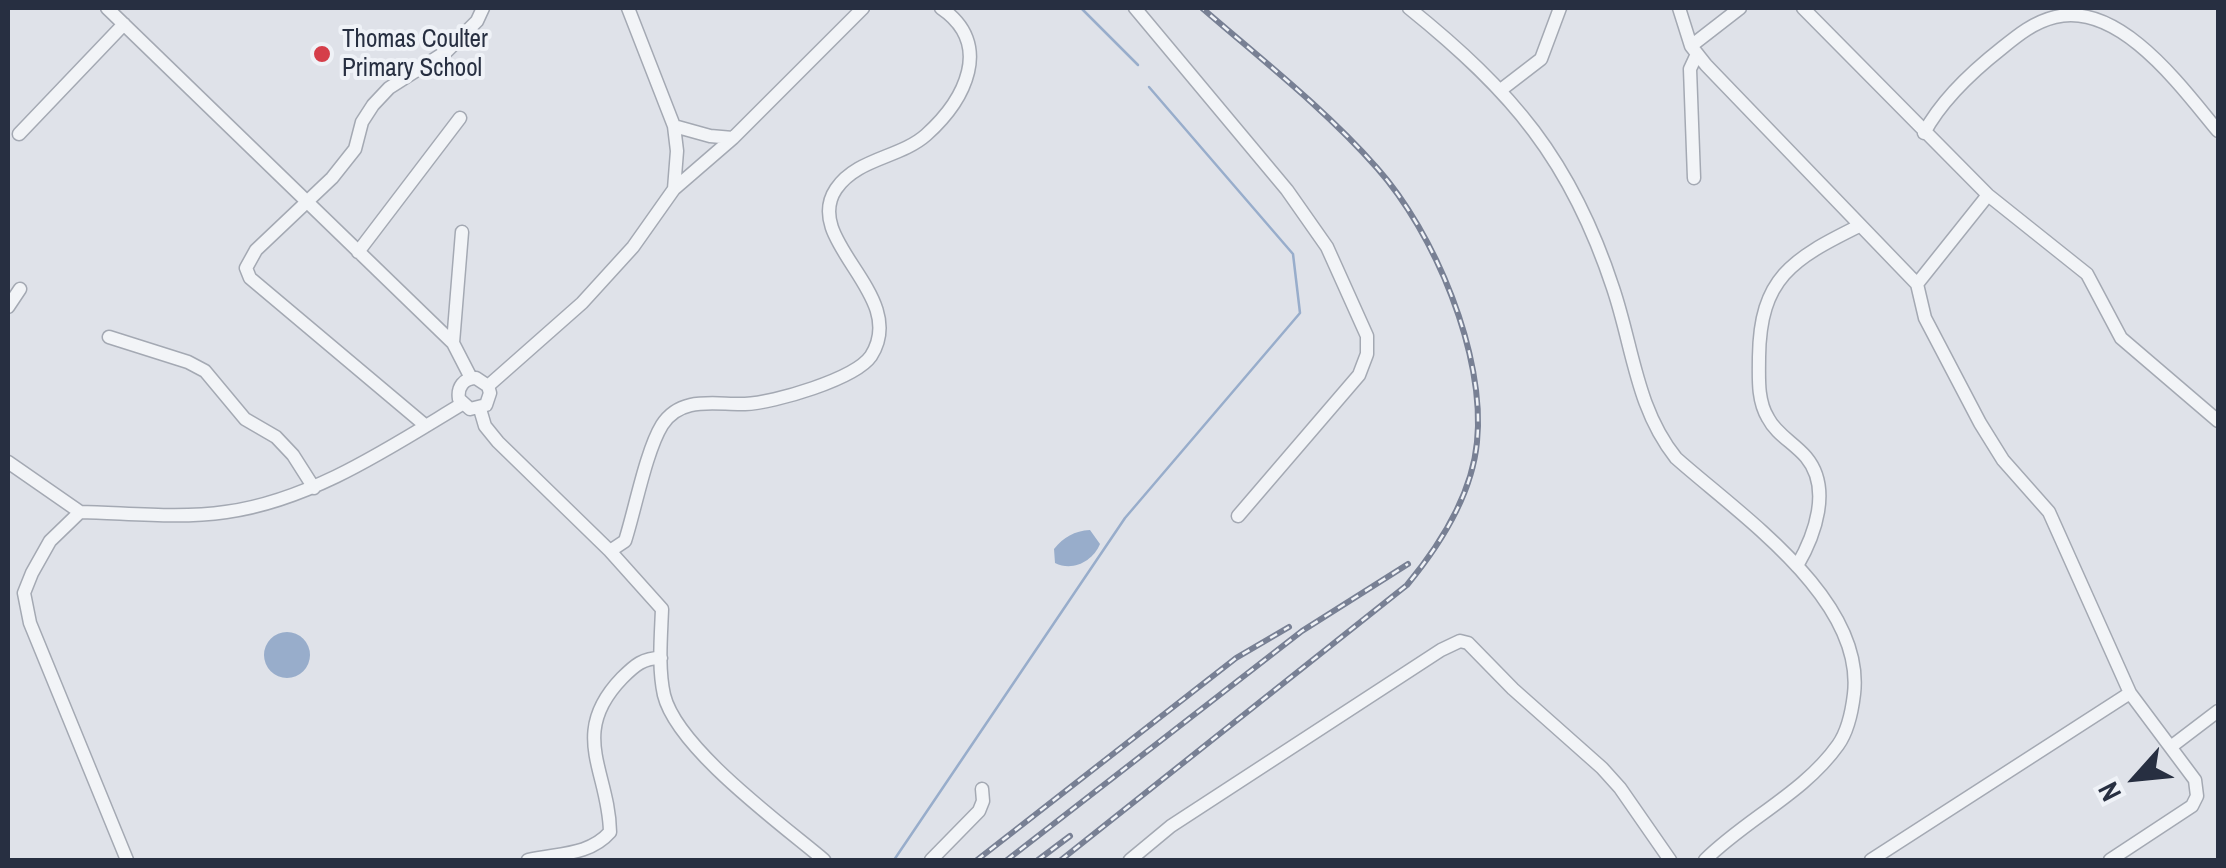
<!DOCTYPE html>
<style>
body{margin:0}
#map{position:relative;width:2226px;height:868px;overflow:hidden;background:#dfe2e9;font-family:"Archivo Narrow",sans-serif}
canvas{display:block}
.frame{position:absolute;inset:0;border:10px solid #272f41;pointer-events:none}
.north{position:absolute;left:2086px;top:728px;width:100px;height:100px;-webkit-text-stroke:8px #eff2f7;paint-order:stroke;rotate:243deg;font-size:28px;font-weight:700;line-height:40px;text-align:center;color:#272f41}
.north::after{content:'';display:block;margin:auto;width:35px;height:45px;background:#272f41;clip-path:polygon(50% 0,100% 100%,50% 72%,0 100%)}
</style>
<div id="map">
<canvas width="2226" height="868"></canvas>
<div class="frame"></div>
<div class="north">N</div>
</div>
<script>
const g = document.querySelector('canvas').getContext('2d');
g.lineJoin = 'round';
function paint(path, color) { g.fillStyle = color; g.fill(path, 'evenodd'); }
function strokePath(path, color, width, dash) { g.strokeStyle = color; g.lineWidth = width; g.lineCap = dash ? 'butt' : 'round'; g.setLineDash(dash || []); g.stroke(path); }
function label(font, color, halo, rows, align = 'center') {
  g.font = font + ' "Archivo Narrow",sans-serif'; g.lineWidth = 8; g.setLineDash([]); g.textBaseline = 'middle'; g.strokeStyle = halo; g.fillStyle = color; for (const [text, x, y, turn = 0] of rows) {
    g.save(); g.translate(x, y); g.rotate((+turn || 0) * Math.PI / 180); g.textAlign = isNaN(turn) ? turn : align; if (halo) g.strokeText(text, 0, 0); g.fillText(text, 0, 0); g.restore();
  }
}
paint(new Path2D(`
 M1090 530 1100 544C1093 561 1073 572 1055 563L1054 549C1064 537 1074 531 1090 530Z
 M264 655a23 23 0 1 1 46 0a23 23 0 1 1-46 0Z`), '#98adcb');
strokePath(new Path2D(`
 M1081 8 1138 65
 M894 860 1125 518 1300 313 1293 254 1149 87`), '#98adcb', 2.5);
const minor = new Path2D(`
 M107 8 453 343 471 378
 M628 8 674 126 677 151 674 189
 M1135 8 1287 190 1327 247 1367 336V354L1359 375 1238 516
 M1409 8C1512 91 1571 160 1613 288 1633 347 1636 408 1676 458 1740 515 1865 599 1854 694 1852 711 1848 731 1838 745 1804 793 1746 819 1705 860
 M1679 8 1691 46 1706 65 1917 284 1925 318 1980 423 2003 460 2049 512 2130 693
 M1803 8 1988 195 2087 274 2121 338 2218 421
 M1691 46 1740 8
 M1502 89 1541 59 1560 8
 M674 126 710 136 733 138
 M1924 133C1941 101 1974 70 2002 48 2018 35 2034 22 2055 17 2120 1 2182 88 2218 131
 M19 134 124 24
 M1694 178 1690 69 1697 54
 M358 252 460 118
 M1917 284 1988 195
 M8 307 20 289
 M109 337 188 362 205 371 245 419 276 437 293 455 314 488
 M453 343 462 232
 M488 386 476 378C464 378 457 387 459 399L470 409 486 405 490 393 488 386 582 303 633 247 674 189 733 138 863 8
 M480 409 485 426 498 442 610 551 662 609C661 637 658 668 664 695 677 748 780 823 824 860
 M426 426 250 278 246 268 256 250 332 178 355 149 362 122 373 105 389 88 447 51 477 21 483 8
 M8 462 80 512
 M610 551 625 541C635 510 646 451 662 425 681 395 716 405 745 404 774 403 855 379 871 356 910 295 801 241 836 189 857 158 900 158 926 135 965 100 994 44 941 8
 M1797 566C1815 535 1832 488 1806 457 1794 443 1776 434 1768 418 1757 400 1759 377 1759 357 1760 278 1792 259 1859 226
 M2172 746 2218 711
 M127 860 30 623 24 593 32 573 50 541 80 512C128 513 179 519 226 512 312 500 389 448 462 404
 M528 860C557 853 589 856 610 832 609 771 568 734 622 678 635 665 643 658 661 658
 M931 860 979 811 983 801 982 789
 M1130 860 1171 826 1441 650 1460 641 1468 643 1513 689 1602 768 1620 788 1670 860
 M1871 860 2130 693 2195 780 2197 796 2192 806 2110 860`);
strokePath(minor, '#a4a9b3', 15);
strokePath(minor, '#f2f4f7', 12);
const rail = new Path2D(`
 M977 860 1236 658 1289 627
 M1007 860 1302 631 1408 564
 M1038 860 1070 836
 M1061 860 1407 585C1440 545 1472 495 1477 442 1486 355 1434 232 1377 168 1325 109 1261 59 1202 8`);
strokePath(rail, '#788094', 6);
strokePath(rail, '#eff2f7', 2.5, [8]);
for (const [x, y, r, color] of [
 [322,54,10,"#d53e4a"]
]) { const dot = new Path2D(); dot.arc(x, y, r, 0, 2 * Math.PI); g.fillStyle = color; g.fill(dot); strokePath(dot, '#eff2f7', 4); }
label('25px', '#272f41', '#eff2f7', [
 ["Thomas Coulter",342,40],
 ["Primary School",342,69]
], 'left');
</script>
